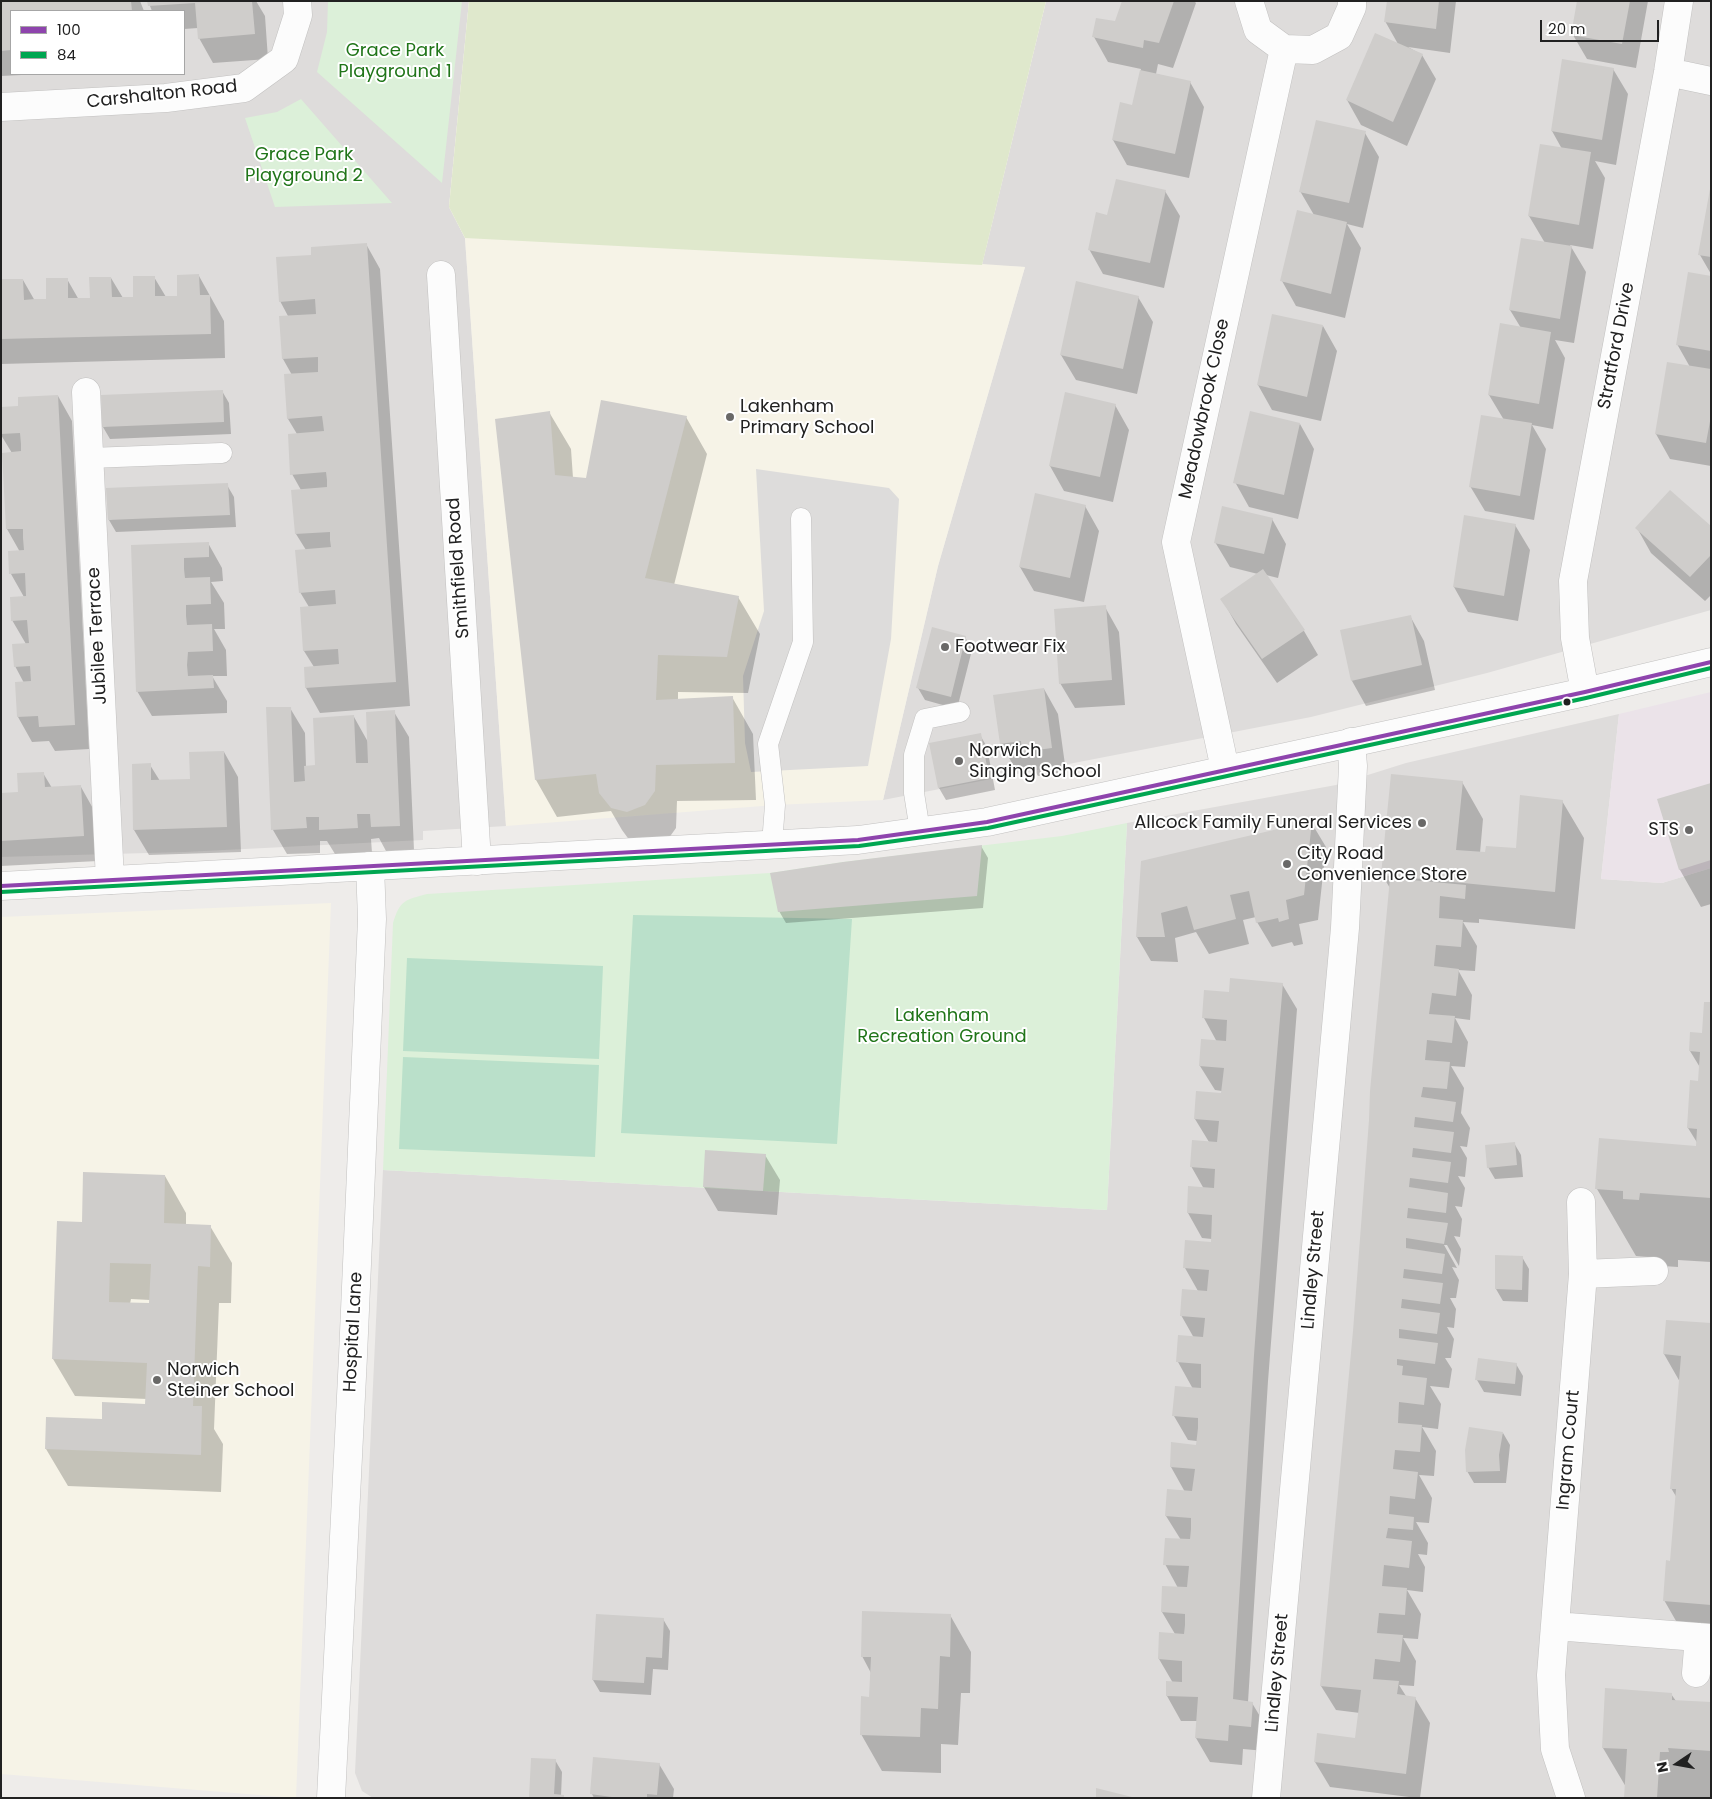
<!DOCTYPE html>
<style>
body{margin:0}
#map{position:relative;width:1712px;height:1799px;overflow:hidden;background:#eeecea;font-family:Poppins,sans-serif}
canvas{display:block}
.frame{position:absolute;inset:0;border:2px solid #212121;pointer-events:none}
.legend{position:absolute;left:10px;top:10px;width:175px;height:65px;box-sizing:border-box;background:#fff;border:1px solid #a6a6a6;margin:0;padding:6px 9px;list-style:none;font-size:15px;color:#212121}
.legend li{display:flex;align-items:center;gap:10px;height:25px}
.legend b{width:25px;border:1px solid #a6a6a6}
.north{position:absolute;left:1652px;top:1739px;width:50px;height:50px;-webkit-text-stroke:4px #fff;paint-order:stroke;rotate:258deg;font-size:14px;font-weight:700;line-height:20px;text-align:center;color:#212121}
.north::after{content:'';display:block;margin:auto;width:18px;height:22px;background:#212121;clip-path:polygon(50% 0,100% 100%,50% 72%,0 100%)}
.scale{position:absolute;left:1540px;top:20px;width:119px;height:22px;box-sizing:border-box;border:2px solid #212121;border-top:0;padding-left:6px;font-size:15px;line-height:18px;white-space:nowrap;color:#212121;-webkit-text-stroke:4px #fff;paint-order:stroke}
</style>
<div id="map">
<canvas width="1712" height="1799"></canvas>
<div class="frame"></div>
<ul class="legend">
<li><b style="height:6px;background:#8e44ad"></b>100</li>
<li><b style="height:6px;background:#00a651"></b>84</li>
</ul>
<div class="north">N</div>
<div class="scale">20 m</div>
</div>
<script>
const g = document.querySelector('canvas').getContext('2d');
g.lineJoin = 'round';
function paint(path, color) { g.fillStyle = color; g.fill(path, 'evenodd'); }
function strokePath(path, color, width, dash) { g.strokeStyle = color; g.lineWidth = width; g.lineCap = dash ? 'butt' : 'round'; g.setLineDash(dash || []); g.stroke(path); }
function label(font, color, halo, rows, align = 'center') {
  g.font = font + ' Poppins,sans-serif'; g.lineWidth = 4; g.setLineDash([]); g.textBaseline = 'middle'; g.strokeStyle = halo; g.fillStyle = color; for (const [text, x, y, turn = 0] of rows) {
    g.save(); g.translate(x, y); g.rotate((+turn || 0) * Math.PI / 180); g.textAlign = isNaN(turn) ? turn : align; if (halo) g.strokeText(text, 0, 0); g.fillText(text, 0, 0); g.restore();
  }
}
paint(new Path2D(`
 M1 1H469L449 207 465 238 506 826 423 831V840L185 852 1 857ZM11 11H184V74H11Z
 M1046 1H1711V610L1487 673 1311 717 883 800 938 566 1025 267 982 265Z
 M1619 714 1601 879 1662 883 1711 868V1798H373L362 1791 355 1773 383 1170 1107 1210 1127 823 1336 785 1406 763Z`), '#dedcdb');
paint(new Path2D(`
 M1711 692V868L1662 883 1601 879 1619 714Z`), '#ebe3e9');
paint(new Path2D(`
 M469 1H1046L982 264 1025 267 938 566 883 800 775 805 506 826 465 238 449 207Z
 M331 903 296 1798 1 1774V917Z`), '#f6f3e7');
paint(new Path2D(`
 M756 469 889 488 899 499 891 639 868 766 751 772 745 743 743 676 764 611Z`), '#dddcdb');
paint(new Path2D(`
 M469 1H1046L982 265 465 238 449 207Z`), '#dfe8cc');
paint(new Path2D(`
 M328 1H462L442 183 317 72 327 32Z
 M301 99 392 203 275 207 245 118 277 112Z
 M1127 823 1107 1210 383 1170 393 923C400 900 405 900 427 894L770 873 843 862 1062 836Z`), '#dcf0d9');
paint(new Path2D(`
 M633 915 852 919 837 1144 621 1133Z
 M407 958 603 966 599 1059 403 1051Z
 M403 1057 599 1065 595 1157 399 1149Z`), '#bae0ca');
paint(new Path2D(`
 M1 1H140L144 11H11V74H42L1 76Z
 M148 1H256L265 16 268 59 213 63 199 38 198 28 184 29V11H152Z
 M1123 1H1194L1196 3 1173 68 1158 64 1156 74 1190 82 1204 107 1189 178 1127 165 1113 140 1133 107 1141 69 1108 62 1094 37 1116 23Z
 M1388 1H1456L1450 53 1408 47 1422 55 1436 79 1407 146 1361 125 1347 100 1398 44 1385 21Z
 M1578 1H1648L1636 68 1587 59 1573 35Z
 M1613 69 1628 94 1616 165 1595 161 1605 178 1593 249 1570 245 1586 272 1574 343 1555 340 1565 358 1553 429 1532 425 1546 449 1534 520 1485 511 1470 486 1504 420 1489 395 1521 328 1510 310 1545 243 1529 216 1562 149 1552 131Z
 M1365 133 1379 157 1363 228 1347 224 1361 248 1345 318 1296 306 1282 281 1314 215 1300 191Z
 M1711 190V274L1700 255Z
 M1165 191 1180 216 1164 288 1103 274 1089 249Z
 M366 244 380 269 410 706 320 713 306 688 314 667 304 651 309 607 300 592 306 550 296 534 301 490 292 474 297 434 288 419 292 375 283 359 281 317 288 316 280 301 312 256Z
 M199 276 224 321 225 358 1 364V302L23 280 35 301 47 300 67 279 79 300 91 299 111 278 123 298H135L154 277 166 297H179Z
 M1711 278V466L1670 459 1656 434 1690 367 1677 344Z
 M1138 297 1153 322 1137 394 1076 380 1061 355Z
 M1323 326 1337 351 1321 421 1272 410 1258 385Z
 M222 391 229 403 231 434 110 439 103 427Z
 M58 396 72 421 89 749 55 751 49 741 32 742 18 717 17 683H24L15 666 26 644 12 620 24 597 11 574 20 552 7 529 12 453 1 435V409L19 408Z
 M1115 405 1129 430 1113 502 1064 491 1050 466Z
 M549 412 571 449 573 478 588 479 686 417 707 454 674 585 738 597 760 634 748 693 678 692V700L732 697 753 734 756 800 677 801 676 828 666 842 633 845 622 830 611 811 557 817 536 780Z
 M1300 424 1314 449 1298 519 1249 507 1235 482Z
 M227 485 234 497 236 527 116 532 109 520Z
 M1085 506 1099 531 1084 602 1034 591 1020 567Z
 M1272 519 1286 544 1278 578 1266 575 1304 631 1318 655 1277 683 1236 624 1222 599 1258 574 1230 567 1215 542Z
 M1515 525 1530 550 1518 621 1468 612 1454 587Z
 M1637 528H1711V595L1705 601 1651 553Z
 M208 543 222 568 223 581 211 582 224 603 225 629H214L226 650 227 676H212L227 701V713L152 716 137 691 132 547Z
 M1105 607 1119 632 1125 705 1075 708 1060 683Z
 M1410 616 1424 641 1435 690 1366 706 1352 681 1341 631Z
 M965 637 972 650 957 709 925 700 918 688Z
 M1044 689 1058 714 1066 772 1038 776 1032 766 1015 768 1001 744Z
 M290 708 305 733 306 767 316 766 354 717 368 742 394 712 409 737 414 850 386 851 379 838 371 839 372 853 335 854 327 841H320V853L287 854 273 830Z
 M980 735 987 747 995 790 946 800 939 788Z
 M224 752 238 777 241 852 149 855 134 830 150 765 160 781 191 780Z
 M43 773 52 788 81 787 95 812 98 861 1 866V794L19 793Z
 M1462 782 1483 819 1480 853 1517 850 1562 801 1584 838 1575 929 1479 919V923L1463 922 1477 946 1475 971 1458 970 1472 995 1470 1020 1455 1018 1468 1042 1465 1067 1451 1066 1464 1088 1461 1113 1470 1128 1467 1147 1460 1146 1467 1158 1465 1177 1458 1176 1465 1188 1462 1207 1455 1206 1462 1219 1460 1237 1454 1236 1461 1249 1459 1266 1447 1245H1444L1457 1268 1452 1267 1459 1280 1456 1298H1450L1456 1309 1454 1328 1447 1327 1454 1339 1451 1358H1445L1452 1369 1449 1388 1430 1386 1441 1404 1438 1429 1422 1427 1436 1451 1434 1476 1419 1475 1432 1498 1429 1523 1416 1522 1428 1543 1427 1555 1418 1554 1425 1567 1423 1592 1407 1590 1421 1614 1418 1639 1403 1638 1416 1661 1414 1686 1399 1685 1406 1696 1415 1698 1430 1723 1420 1798H1417L1330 1787 1315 1762 1356 1739 1360 1713 1336 1710 1321 1686 1355 1331 1390 888 1382 875Z
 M1711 784V904L1701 907 1680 870 1658 800Z
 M1311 822 1326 847 1318 920 1299 924 1303 944 1294 946 1292 942 1272 947 1257 922 1256 917 1243 920 1249 944 1209 954 1196 932 1175 938 1178 962 1151 961 1137 937 1142 862Z
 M981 846 988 858 983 908 786 923 779 911Z
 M1282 984 1297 1009 1268 1381 1248 1702 1252 1703 1267 1728 1265 1751 1243 1749 1242 1765 1210 1762 1196 1738 1198 1721H1181L1167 1696 1173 1683 1159 1659 1175 1634 1162 1612 1163 1587 1178 1588 1165 1564 1181 1540 1166 1516 1185 1492 1171 1467 1197 1446V1441L1188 1440 1174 1416 1193 1389 1178 1362 1194 1338 1181 1315 1198 1291 1185 1268 1212 1243V1239L1202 1238 1188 1213 1189 1188 1204 1189 1191 1166 1209 1142 1195 1119 1222 1094V1091L1215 1090 1200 1066 1217 1042 1204 1018 1230 993Z
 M1711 1004V1262L1678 1260V1267L1663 1266 1659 1258 1636 1256 1597 1189 1697 1147 1698 1144 1688 1128 1700 1082 1701 1069 1690 1051 1703 1034Z
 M1514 1143 1521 1155 1523 1177 1495 1179 1488 1167Z
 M765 1155 780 1180 777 1215 718 1211 704 1187Z
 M165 1176 186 1213V1225L210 1226 232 1263 231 1303H219L214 1429 223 1444 221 1492 68 1486 46 1449 103 1421 147 1406V1399L75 1396 53 1359 83 1223ZM131 1299 150 1300V1305L130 1304Z
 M1497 1256 1522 1257 1529 1269 1528 1302 1503 1301 1496 1289Z
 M1711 1325V1669L1703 1668 1664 1600 1672 1562 1677 1498 1671 1488 1680 1382 1664 1354Z
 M1516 1364 1523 1376 1521 1396 1484 1392 1477 1380Z
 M1503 1433 1510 1445 1506 1483H1474L1467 1471Z
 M950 1615 971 1652 970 1693H961L958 1745 941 1744V1773L882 1771 861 1734 870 1698 871 1673 862 1656Z
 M663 1619 670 1631 668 1670 653 1669 651 1695 600 1692 593 1680Z
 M1671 1694 1676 1701 1711 1704V1798H1625L1626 1787 1603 1748Z
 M555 1760 562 1772 561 1796 564 1798H530Z
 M659 1764 674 1789 673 1798H594L592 1794Z`), '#0003');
paint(new Path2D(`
 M1 1H131L132 11H11V50L1 51Z
 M147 1H252L255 34 198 39 195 3 148 6Z
 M1122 1H1174L1159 43 1144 40 1143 48 1092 37 1096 18 1115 21Z
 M1387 1H1439L1436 29 1384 22Z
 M1577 1H1630L1622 44 1571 35Z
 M1375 33 1423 54 1393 122 1346 100Z
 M1562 59 1614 68 1602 140 1551 131Z
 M1140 70 1191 81 1175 154 1112 140 1120 102 1132 105Z
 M1316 120 1366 131 1349 203 1299 192Z
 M1540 144 1591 152 1579 225 1528 216Z
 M1116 179 1166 190 1150 263 1088 250 1096 212 1107 215Z
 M1710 189H1711V257L1698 255Z
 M1297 210 1347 222 1331 294 1280 281Z
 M1521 238 1572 246 1560 319 1509 310Z
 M367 243 396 682 305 688 304 667 339 664 338 649 303 651 300 607 336 604 335 590 299 593 295 550 331 547 330 540V532L295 534 291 490 327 487V480L326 472 290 475 288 434 324 431 323 423 322 416 287 419 284 374 318 372V357L282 359 279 316 316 314 315 299 279 302 276 257 311 255V247Z
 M1688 272 1711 276V351L1676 345Z
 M199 274 200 295H210L211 334 1 339V279H23L24 300 35 299H46V278H68V298H90L89 277H111L112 297H133V276H155V296H177V275Z
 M1076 281 1139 296 1123 369 1060 355Z
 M1272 314 1323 325 1307 397 1257 385Z
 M1500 323 1551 332 1539 404 1488 395Z
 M1667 362 1711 369V416L1706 443 1655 434Z
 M223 390 224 422 102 427 101 395Z
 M1065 392 1116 404 1100 477 1049 466Z
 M58 395 75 725 39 727 38 716 17 717 15 682 31 681 30 666 14 667 12 644 29 643 27 620 11 621 10 597 26 596 25 573 9 574 8 551 24 550 23 538V529H6L2 453 21 451V444L20 433 1 434V407L18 406V397Z
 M601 400 687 416 645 578 739 596 727 657 658 655 656 700 733 696 735 763 656 765 655 791 645 805 627 812 611 808 599 793 596 774 535 780 495 419 550 411 555 475 586 478Z
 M1250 411 1300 423 1284 495 1233 483Z
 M1481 415 1532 423 1520 496 1469 487Z
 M228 483 230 515 108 520 106 488Z
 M1670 490 1711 526V555L1690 577 1635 528Z
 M1035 493 1086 505 1070 578 1019 567Z
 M1222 506 1273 518 1264 554 1214 543Z
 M1464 515 1516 524 1504 596 1453 587Z
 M209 542V557L184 558V569L185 578 210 577 211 604 186 605V616L187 625 212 624 213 651 188 652 187 665 188 676 213 675 214 688 136 692 131 545Z
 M1263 569 1305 630 1262 659 1220 599Z
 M1106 605 1112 680 1059 684 1054 609Z
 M1411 615 1422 665 1351 681 1340 630Z
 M932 627 966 636 951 697 916 688Z
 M1044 688 1052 748 1022 752 1021 741 1000 744 993 695Z
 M266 707H291L294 782 305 781 304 766 315 765 313 718 354 715 356 763H368L366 712 395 710 400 826 371 827 370 814H357L358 828 319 830V817H306L307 828 271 830Z
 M981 733 989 778 938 788 929 743Z
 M224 751 227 827 133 830 132 764 151 763V780L190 779 189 752Z
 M44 772 45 787 81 785 84 836 1 841V793L18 792 17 773Z
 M1391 774 1463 781 1456 850 1485 852 1486 846 1516 848 1520 795 1563 800 1555 892 1381 875Z
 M1711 783V860L1679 870 1657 799Z
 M1312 821 1304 895 1286 900 1289 919 1279 922 1278 918 1256 923 1249 891 1230 895 1236 919 1194 930 1187 906 1161 913 1165 937H1136L1141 861Z
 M982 845 977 896 778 912 770 873 843 862Z
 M1390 878 1466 885 1465 899 1440 896 1439 918 1463 920 1461 947 1436 945 1434 966 1459 969 1456 996 1432 993 1429 1014 1455 1016 1452 1043 1427 1040 1426 1051 1425 1060 1450 1062 1447 1089 1423 1087 1421 1097 1456 1102 1453 1122 1415 1117 1414 1127 1454 1132 1451 1153 1413 1148 1412 1157 1451 1162 1448 1183 1410 1178 1409 1187 1448 1193 1446 1213 1408 1208 1407 1218 1448 1223 1444 1244 1406 1238V1248L1445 1254 1442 1274 1404 1269 1403 1278 1443 1283 1440 1304 1402 1299 1401 1308 1440 1313 1437 1334 1399 1329V1338L1438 1343 1435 1364 1397 1359V1365L1403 1366 1402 1375 1427 1378 1424 1405 1399 1402 1398 1423 1422 1425 1420 1452 1395 1450 1393 1469 1418 1472 1415 1499 1390 1496 1389 1514 1414 1517 1413 1530 1388 1528 1386 1538 1412 1541 1409 1568 1384 1565 1382 1586 1407 1588 1405 1615 1379 1613 1377 1633 1403 1635 1400 1662 1375 1659 1373 1679 1399 1681 1397 1694 1416 1697 1406 1774 1314 1762 1317 1733 1355 1738 1361 1690 1320 1686 1353 1331 1369 1120 1370 1091Z
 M1230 978 1283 983 1270 1137 1254 1355 1233 1699 1253 1702 1251 1727 1229 1725 1228 1741 1195 1738 1198 1697 1166 1696V1681L1182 1682V1661L1158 1659 1159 1632 1184 1634 1185 1625V1614L1161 1612 1162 1586 1187 1587 1189 1566 1163 1565 1165 1538 1190 1539 1191 1529V1518L1165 1516 1167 1489 1192 1491 1195 1469 1170 1467 1171 1442 1196 1445 1198 1428V1418L1172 1416 1175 1386 1201 1388V1364L1176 1362 1178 1335 1203 1337 1204 1328 1205 1318 1180 1316 1182 1289 1207 1291 1209 1270 1183 1268 1185 1240 1211 1242 1212 1215 1187 1213 1188 1186 1214 1188 1215 1169 1190 1167 1192 1140 1217 1142 1219 1121 1194 1119 1196 1091 1221 1093 1224 1068 1199 1066 1201 1039 1226 1041 1227 1020 1202 1018 1204 990 1229 992Z
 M1704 1002H1711V1198L1640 1193 1639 1200 1623 1199V1191L1595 1189 1599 1138 1696 1146 1697 1129 1687 1128 1690 1080 1698 1081 1700 1052 1689 1051 1690 1032 1702 1033Z
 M1515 1142 1517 1165 1487 1168 1485 1145Z
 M705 1150 766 1154 763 1191 703 1187Z
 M83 1172 165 1175 164 1223 211 1225 210 1267 198 1266 193 1406H202L201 1455 45 1449 46 1417 102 1419V1402L145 1404 147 1363 52 1359 57 1221 82 1222ZM110 1263 151 1264 149 1303 109 1302Z
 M1495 1255 1523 1256 1522 1290 1495 1289Z
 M1666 1320 1711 1323V1605L1663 1601 1666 1560 1670 1561 1676 1489H1670L1681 1356 1663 1354Z
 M1478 1358 1517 1363 1515 1384 1475 1380Z
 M1469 1427 1503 1432 1499 1455 1500 1471 1466 1472 1465 1450Z
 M862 1611 951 1614 950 1657 940 1656 938 1709 921 1708 920 1737 860 1735 861 1696 869 1697 871 1657H861Z
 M596 1614 664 1618 662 1658 646 1657 644 1683 592 1680Z
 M1605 1688 1672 1693V1700L1711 1702V1751L1668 1748 1669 1752H1660L1657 1798H1624L1627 1749 1602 1748Z
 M593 1757 660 1763 657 1795 647 1794V1798H619L590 1794Z
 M531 1758 556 1759 554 1794 564 1795V1798H529Z
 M1096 1788 1132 1797V1798H1096Z`), '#cfcdcb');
const service = new Path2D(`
 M90 458 222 453
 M920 831 914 793V755L925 719 960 712
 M772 844 775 805 768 744 803 642 801 518`);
const minor = new Path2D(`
 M1249 1 1258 30 1284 49 1313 50 1339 36 1352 7V1
 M1668 72 1711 81
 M1 107 166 98 244 88 284 59 298 15 297 1
 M441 275 477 861
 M86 392 110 880
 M1585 692 1575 638 1573 581 1668 72 1679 1
 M1225 769 1176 542 1284 49
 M1583 1274 1654 1271
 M1555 1626 1711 1638
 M1696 1673 1699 1637
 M331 1798 353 1356 372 919 370 866
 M1266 1798 1345 928 1353 766 1351 742
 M1571 1798 1555 1749 1551 1675 1583 1274 1581 1202`);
const tertiary = new Path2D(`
 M1 886 858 840 987 822 1585 692 1711 662`);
strokePath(service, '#c2c1c0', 21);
strokePath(minor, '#c2c1c0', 29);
strokePath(tertiary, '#c2c1c0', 29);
strokePath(service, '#fcfcfc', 20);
strokePath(minor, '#fcfcfc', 28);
strokePath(tertiary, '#fcfcfc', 28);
strokePath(new Path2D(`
 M1 886 858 840 987 822 1585 692 1711 662`), '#8e44ad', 4);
strokePath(new Path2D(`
 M1 892 859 846 988 828 1586 698 1711 668`), '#00a651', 4);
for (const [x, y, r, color] of [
 [730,417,5,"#696867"],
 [945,647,5,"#696867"],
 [1567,702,4.5,"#212121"],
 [959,761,5,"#696867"],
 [1422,823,5,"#696867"],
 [1689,830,5,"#696867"],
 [1287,864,5,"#696867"],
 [157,1380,5,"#696867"]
]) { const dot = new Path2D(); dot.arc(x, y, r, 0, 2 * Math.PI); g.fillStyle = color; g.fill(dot); strokePath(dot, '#fff', 2); }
label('18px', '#207519', '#fff', [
 ["Grace Park",395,51],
 ["Playground 1",395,72],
 ["Grace Park",304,155],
 ["Playground 2",304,176],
 ["Lakenham",942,1016],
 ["Recreation Ground",942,1037]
]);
label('18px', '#212121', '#fff', [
 ["Carshalton Road",162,95,-6],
 ["Stratford Drive",1617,346,-79],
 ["Meadowbrook Close",1205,409,-78],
 ["Smithfield Road",459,568,-94],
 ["Jubilee Terrace",98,636,-93],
 ["Lindley Street",1314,1270,-85],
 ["Hospital Lane",354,1332,-87],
 ["Ingram Court",1569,1450,-85],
 ["Lindley Street",1278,1673,-85]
]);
label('18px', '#212121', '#fff', [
 ["Lakenham",740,407],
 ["Primary School",740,428],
 ["Footwear Fix",955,647],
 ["Norwich",969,751],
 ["Singing School",969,772],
 ["Allcock Family Funeral Services",1412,823,"right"],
 ["STS",1679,830,"right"],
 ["City Road",1297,854],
 ["Convenience Store",1297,875],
 ["Norwich",167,1370],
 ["Steiner School",167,1391]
], 'left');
</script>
